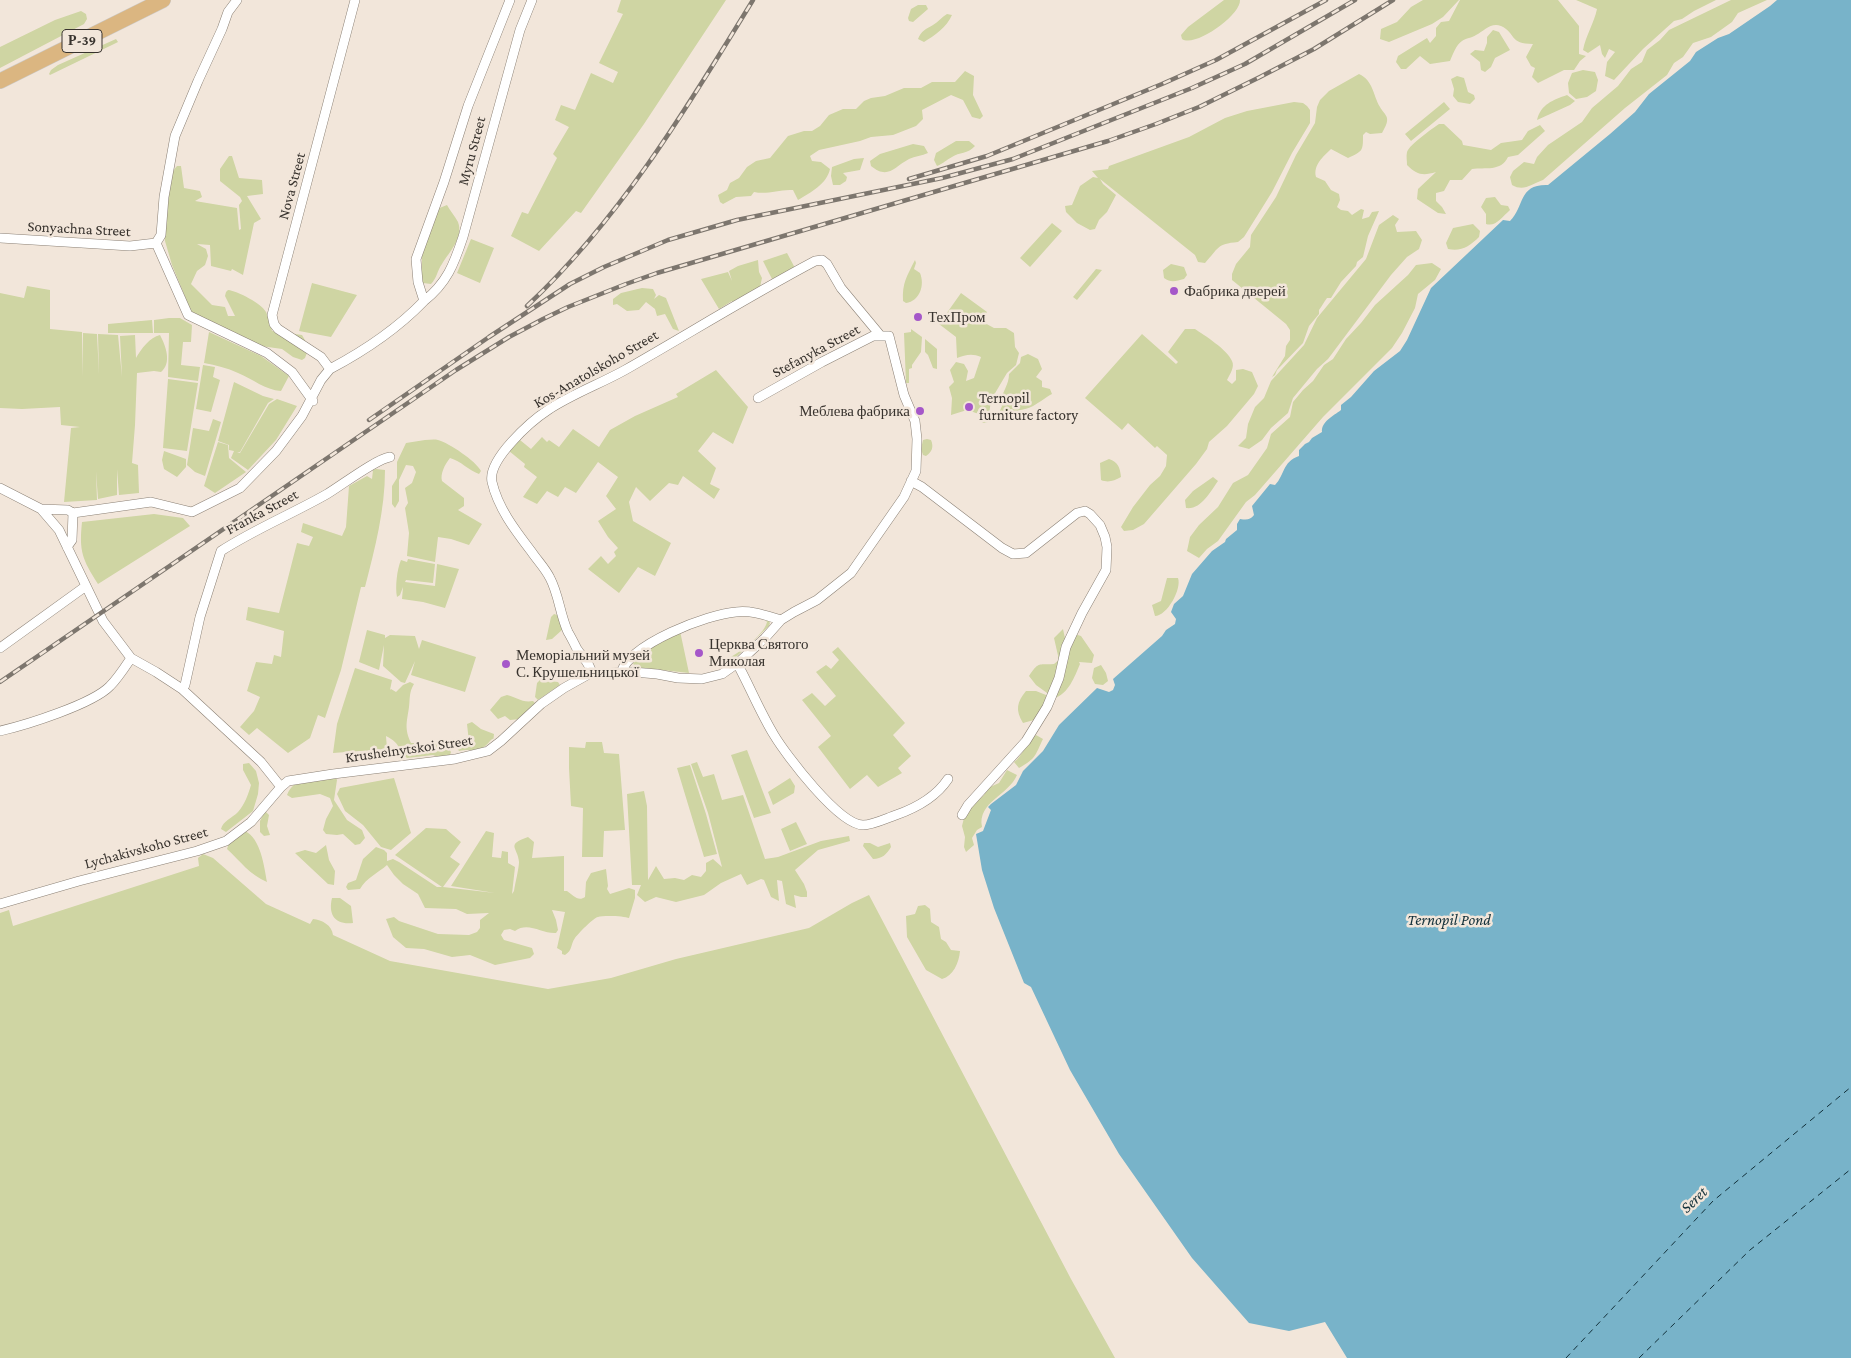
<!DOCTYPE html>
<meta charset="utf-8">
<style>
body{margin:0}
canvas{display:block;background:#f2e6da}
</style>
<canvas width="1851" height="1358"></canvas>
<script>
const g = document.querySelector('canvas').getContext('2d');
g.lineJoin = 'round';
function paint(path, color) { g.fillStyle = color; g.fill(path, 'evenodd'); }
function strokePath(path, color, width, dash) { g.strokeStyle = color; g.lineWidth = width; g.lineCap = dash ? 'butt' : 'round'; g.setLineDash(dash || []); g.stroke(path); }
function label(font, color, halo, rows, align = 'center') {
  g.font = font + ' "Crimson Pro",serif'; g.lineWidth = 5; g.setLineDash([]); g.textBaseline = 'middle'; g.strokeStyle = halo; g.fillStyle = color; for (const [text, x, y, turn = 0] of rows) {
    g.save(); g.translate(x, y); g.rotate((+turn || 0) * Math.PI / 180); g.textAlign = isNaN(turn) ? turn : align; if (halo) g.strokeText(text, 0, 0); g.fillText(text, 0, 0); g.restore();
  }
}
paint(new Path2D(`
 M621 0H726L644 124 581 213 576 211 539 251 511 236 522 212 528 214 557 158 553 154 569 127 555 120 561 105 575 110 591 73 613 83 618 72 599 63 623 14 617 12Z
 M1224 0H1240C1241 15 1195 48 1182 39L1181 35 1188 27Z
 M1423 0H1459L1443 17 1432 24 1389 42 1380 39 1381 29 1397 22 1411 7Z
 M1460 0H1558L1579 26V54L1586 56 1580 61 1574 70H1564L1538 83 1532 77 1535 68 1531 66 1526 57 1533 44C1509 44 1516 33 1501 26 1491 22 1484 31 1476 35 1472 38 1466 38 1462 41 1456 45 1453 54 1450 61L1430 64 1420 56 1406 69H1401L1396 62 1398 56 1427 38 1430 43 1436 36V28L1441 22 1449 21Z
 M1576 0H1716L1694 11 1682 19 1674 21 1643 49 1614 80 1605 76 1607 62 1615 52 1609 49 1605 58 1602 54 1600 45 1588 53 1583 50C1586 35 1594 23 1597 9Z
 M1731 0H1767L1738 13 1732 22 1711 37 1693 43 1683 57 1674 63 1667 75 1625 108 1543 180C1531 184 1524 192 1512 185L1510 177 1513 171 1524 162 1534 164 1537 157 1548 145 1582 122 1592 108 1618 86 1631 69 1642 62 1647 50 1660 40 1669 30Z
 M918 5H926L928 9 913 22 909 21 908 18 911 9Z
 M81 11 86 14 87 19 84 24 0 68V47L55 20Z
 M947 14 952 15C947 27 934 36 924 42L918 39C921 31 926 29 933 25 938 22 942 17 947 14Z
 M1493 30 1499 32 1510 50 1495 58 1491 67 1485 72 1481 70 1480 62 1470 54 1475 50 1484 51 1487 43V37Z
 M116 39 118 42 114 44 50 75 49 74 51 70 58 65Z
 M1583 70 1595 72 1598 80 1596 91 1587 97 1576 99 1569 93 1568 83 1572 73Z
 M965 71 974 76 973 95 983 116 980 119 972 117 963 100 951 95 922 110 923 119 916 126 893 135 871 137 860 141 819 150 810 156 812 161 821 162 830 169C827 184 810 193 798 200L793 190C779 189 768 195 754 192L751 196 736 197 723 204 720 202 718 195 727 190 730 183 739 178 747 167 756 161 770 158 788 136 804 131H812L820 126 829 115 843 109H856L864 101 871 98 885 96 904 88H921L932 82H955Z
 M1359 74C1373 80 1373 95 1380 107 1382 111 1386 114 1387 118 1388 123 1384 129 1382 133L1370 134 1366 132 1363 135C1363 151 1363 151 1348 158L1331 149C1323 157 1313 165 1316 177L1325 181 1331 190 1339 194 1340 200 1337 207 1341 210 1348 211 1352 215 1361 209 1364 210 1362 219 1369 217 1372 212 1379 211 1368 236 1363 257 1357 262 1356 266 1341 282 1331 298H1327C1324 302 1322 306 1319 310V314L1309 326 1303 343 1277 370 1275 375 1272 377 1285 356 1286 346 1290 340V330L1286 324 1232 280V274L1236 264 1250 247 1251 235 1276 197 1296 155 1315 123 1317 107 1320 100 1329 91Z
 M1457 76 1464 78 1468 92 1474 95 1475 99 1470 104 1458 102 1453 96 1454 89 1451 79Z
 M1567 95 1575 101 1570 105 1537 120C1541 104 1553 100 1567 95Z
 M1294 102 1303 103 1307 106 1310 110V123L1292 153 1272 192 1244 237 1238 242C1216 244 1219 248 1205 263L1198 262 1195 255 1100 179 1103 184 1116 195 1107 212 1099 220 1095 229 1090 230 1077 223 1066 212 1065 206 1072 205 1080 186 1093 177 1098 178 1092 171 1108 169 1109 166 1189 137 1225 118 1247 111Z
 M1444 102 1450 109 1411 141 1405 134Z
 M1439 124H1444L1462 141 1463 145 1491 150 1501 143 1522 140 1528 131 1540 125 1545 131 1518 155 1508 157C1501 172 1485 167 1472 169L1462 180H1450L1444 191 1436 193V201L1442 207 1446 214 1438 213 1417 199 1418 189 1436 172C1423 176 1417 175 1407 165 1407 161 1406 156 1407 152 1410 144 1432 129 1439 124Z
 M956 141H969L975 146C968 154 959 152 952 157 946 160 944 163 937 166L934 160 936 153Z
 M913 144 924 146 928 153C922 156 915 156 909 159 894 167 888 180 871 166L870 161 880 154Z
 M229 156H232L239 178 262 180 263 194 247 196 261 219 254 223 243 275 232 269 231 271 211 266 210 245 197 244 206 249 208 256 205 265 197 271 191 284 212 305 225 307 228 316H235L225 296 226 292 228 290C238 291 262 304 266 312 269 318 271 325 272 331L302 335 309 347 305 358 302 360 293 357 282 349 261 346 191 313 186 306V299L172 265 165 241 163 216 169 195 168 177 177 166H181L184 188 200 191 202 197 195 201 237 208 239 230 241 229 239 205 242 201 240 197 220 181V169Z
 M864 158 860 170 843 173 847 177 846 181 840 185H833L831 176 832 167 854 159Z
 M1495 197 1501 205 1508 206 1510 210C1502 217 1496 227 1486 224V214L1481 207 1486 198Z
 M447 205C450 211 455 216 458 222 464 238 449 252 442 264 437 271 437 278 431 284L423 283 419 274 422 266V248L437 209Z
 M1393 215 1399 219 1395 225 1397 232 1416 231 1422 240 1419 249 1407 257 1391 275 1328 359 1317 369 1293 398 1288 413 1271 428 1262 440 1249 449 1238 446 1246 438 1248 424 1255 407 1264 398 1271 381 1304 345 1317 318 1366 259 1379 225Z
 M1052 223 1062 231 1030 267 1020 258Z
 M1473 224 1480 231 1479 237C1470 246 1461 252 1448 249L1446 243 1453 228Z
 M471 239 494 248 480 283 457 273Z
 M787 253 795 268 772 279 763 261Z
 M758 260 759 272 762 278 760 287 734 304 732 301 719 309 701 279 728 272 732 281 729 271 738 266Z
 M915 260 916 263 914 269 920 273C925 285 920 301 906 303L903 301C902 283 907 276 915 260Z
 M1432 263 1441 269 1435 280 1418 294 1415 308 1402 333 1392 348 1323 417 1255 495 1246 502 1218 541 1207 549 1199 558 1187 551 1190 537 1199 525 1218 507 1233 483 1248 475 1267 448 1271 434 1290 417 1293 402 1303 390 1313 381 1324 365 1333 359 1346 339 1361 323 1375 305 1408 275 1416 265Z
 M1171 264 1184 267 1187 275 1184 279C1176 281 1171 283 1164 278L1163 270Z
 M1096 269 1102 270 1077 300 1073 297Z
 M312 283 357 295 331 337 299 331Z
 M27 286 50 290V329L82 332V377L83 333 97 334 99 375 98 334 118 335 122 377 120 336 135 335 136 358C141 349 150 337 160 335 166 346 172 363 161 372L154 371 137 373 135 425 132 463 138 465 139 493 119 495 117 469V495L98 499 96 471 97 500 64 502 71 428 80 427 61 425 60 407 22 409 0 408V293L24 298Z
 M642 288 653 289 656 295 654 299 659 295 666 298 679 331 673 329 665 314 657 316 655 309 646 302 639 310 627 311 617 304 613 305V299L621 293Z
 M961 293 987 312 981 321 994 328H1006L1014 333 1015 347 1019 353 1016 365 1007 373 991 400 988 422 983 423 981 421 979 414 967 410 951 415 952 398 949 387 954 382 950 370 956 362 964 364 968 371 966 381 974 378 981 357C972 353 965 355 957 358L956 337 939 324Z
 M169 318H180L192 325 191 342H183L181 365 200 367 198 381 168 377 169 333H154V320Z
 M152 320 153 333H108V324Z
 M911 329 922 337 921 352 912 365V368L909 369V383H906L904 333 911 332Z
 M1185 329H1195C1204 335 1228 350 1232 361 1235 367 1230 374 1227 380L1232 384 1236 380V370L1243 369 1252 372 1258 386 1254 394 1227 426 1209 442 1207 449 1196 464 1144 524 1133 530 1124 531 1121 527 1133 507 1150 485 1160 476 1166 466 1167 455 1157 446 1155 448 1128 423 1122 430 1085 398 1142 334 1176 364 1178 362 1168 352Z
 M209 332 261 356 289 376 281 391C265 390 253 379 238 373 227 368 216 365 204 363Z
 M925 339 937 349V369L933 368 928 355 925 352Z
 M1028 354 1038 359 1042 369 1036 377 1042 381V387L1050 389 1052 394C1046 397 1036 405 1031 407 1028 409 1003 414 999 413L1002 406 1000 403C1002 392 1009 385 1009 374L1020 363 1021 357Z
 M203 365 215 367 213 377 220 380 211 412 196 409Z
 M716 370 748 407 733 444 713 432 698 451 716 468 710 484 720 489 714 499 683 476 678 485 669 483 650 501 636 487 629 502 633 521 671 543 655 576 638 567 619 593 588 569 601 556 608 564 616 556 614 552 618 548 608 537 598 521 616 509 606 496 618 477 598 462 576 493 565 487 558 497 547 491 537 504 523 497 537 477 524 467 525 464 509 451 520 440 531 449 542 437 547 442 549 440 559 447 573 429 599 447 610 430 635 416 678 397 676 394Z
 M168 379 198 383 187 451 163 448Z
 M234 382 263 396 274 399 268 403 240 452 237 453H240L269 404 277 399 297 406 276 440 248 470 231 458 234 451 229 450V445L218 441Z
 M213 419 221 422 205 476 195 472 187 465 193 428 209 431Z
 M927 439 931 440C934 447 932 452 926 456L923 455 921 449 923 440Z
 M425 440C429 440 434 439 438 440 449 443 476 461 481 471L479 474C468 470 461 461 450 458 445 464 440 474 442 481L464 498V506L458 510 482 524 469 545 451 539 438 537 435 562 407 556 409 533 405 508 408 503 405 488 412 483 416 472 413 466 406 465 399 480V501L395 508 392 504V486L397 478V462L406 443Z
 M218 442 228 445 229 458 246 472 215 493 204 486Z
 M164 451 186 459V467L177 477 164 469 162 460Z
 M1109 459C1118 462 1120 467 1121 477 1114 481 1108 483 1101 480L1100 463Z
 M376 469 385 470C385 510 375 548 365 587H361L341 670 325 718 318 715 310 738 288 753 257 728 249 735 240 727 254 711 260 697 247 691 256 662 272 664 274 655 281 657 284 631 246 620 248 607 279 613 297 543 309 546 313 537 301 532 303 523 342 536 346 527 349 486 367 476 372 479 373 470Z
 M1213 477 1218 481C1210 492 1201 510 1186 508L1185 500 1193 491Z
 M154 514 183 518 190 526 98 584C82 559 79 551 82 522Z
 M408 559 435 564 433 583 406 580 405 582 435 586 437 564 459 569 445 608 423 602 402 599 403 587 400 595 397 597C395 587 397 569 401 560L407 562Z
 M1167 578H1178C1182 589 1167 616 1155 616L1152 605 1161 601Z
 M554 614 560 616 562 630 552 639 546 640 551 617Z
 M745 614 766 617 770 623 769 626 736 657 723 667 721 663C734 656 764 636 767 622 756 608 722 617 708 622L707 621 723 615Z
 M1063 629 1066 643 1075 634 1081 636 1094 655 1092 663 1079 662 1080 664C1075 676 1068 695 1054 698L1036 685 1029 676C1039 661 1038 665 1054 664L1059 660 1054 638Z
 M367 630 385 635V638L390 635 415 636 419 649 422 640 476 657 465 692 411 675 415 661 405 683 401 682 383 666 384 645 379 670 359 662Z
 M680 631 689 673 635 667 632 661 642 651Z
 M838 647 905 723 893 735 911 756 898 768 902 773 878 787 867 775 850 789 818 747 831 736 802 700 812 693 825 706 836 696 816 672 826 665 831 669 839 660 832 652Z
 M1101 665 1106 673 1108 681 1103 685 1095 684 1092 678 1094 668Z
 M355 668 392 680 390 690 391 689 396 692 403 685 410 682 414 684C409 692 410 698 409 707 407 722 404 728 411 743H433L447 746 451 752 449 758H441L433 755 407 758C397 750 402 744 386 736L387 749 333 753 337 724Z
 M540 680 558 682 560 685 538 700 535 697 537 683Z
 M1026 691H1036L1046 695V701L1034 720 1023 723C1015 710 1017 702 1026 691Z
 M507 695C516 697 522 703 533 701L535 703 520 719 510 720 505 716 498 719 490 710 501 697Z
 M472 722 481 729 494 734C493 742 495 736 490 741 480 754 472 748 459 751L457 748 459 745 469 742 467 724Z
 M1036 735 1043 739C1035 755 1037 758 1019 768L1014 762C1023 756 1024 744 1036 735Z
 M586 742H602L604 753 619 754 625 830 604 831 603 857H582L583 808 571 806 569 768V747L585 748Z
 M747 750 771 813 754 818 731 755Z
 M697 762 703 777 714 774 722 800 743 795 765 859 778 857 821 841 849 836 850 841 818 850 795 870 804 884 807 892V897H801L794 895 796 908 786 904 782 881 777 880 779 901 771 897 764 880 761 879 747 885 741 874 721 883 704 895 676 902 656 897 645 902 637 895 641 885H632L627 794 644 791 647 806 648 880 656 866 664 879 675 878 684 880 692 875 701 877 706 871V863L713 859 722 867 708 813 691 764Z
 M249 763 256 771 259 783 258 794 253 811 226 832 221 829C223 821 232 818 238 812 245 804 248 795 251 785L243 770V764Z
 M690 765 706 814 717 854 704 857 677 768Z
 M1007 770 1017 775C1009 795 977 802 982 827L977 830 972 838 974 845 966 852 964 847 965 837 962 826 964 818 970 808 984 795 988 788 999 783Z
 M324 777 336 778 337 780 334 800 347 820 362 830 365 838 360 844 355 845 343 834 337 835 326 834 323 830 326 819 333 806 330 798 320 794 292 798 287 795C294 778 308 780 324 777Z
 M394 778 411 833 391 850 381 847 363 825 345 811 337 794 340 788Z
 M790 778 795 786 794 793 773 805 768 792Z
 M265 811 269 815 267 826 270 835 264 836 260 832V821Z
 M796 822 807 844 790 851 781 829Z
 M426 828 446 829 461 842 450 857 460 864 443 887 495 893 451 886 486 831 494 833 492 857 501 858 502 851 508 852V863L515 867 512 894 514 891C515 884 519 868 519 862 518 847 505 845 528 837L534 842 532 858 564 856V891H567C573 895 578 902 585 897L586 882 591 873 606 869 608 886 607 889 610 894 629 888 635 890V898L629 918C625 916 603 915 598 917 593 918 578 934 575 938 570 945 573 950 565 955L562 954V951L557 948 565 912 552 910 556 920 558 930 556 933C542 934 528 921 515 931L510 929 504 930 501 935 504 940 532 948 534 954 530 958 495 965 470 955 452 957 424 949 406 948 393 937 386 919 394 917 399 921 438 934 469 935 477 932 480 928V920L489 913 467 914 456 909 425 908 418 894 403 884 394 875 387 865C378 873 366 878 360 889L348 890 346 887 348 883 356 880 363 859 376 847 384 850 387 853V861L393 859 399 862 437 887H442L395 855Z
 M245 831C261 839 264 866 267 882 250 875 240 861 227 849L229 843Z
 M864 843H870L878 847 890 843 891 847C887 854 882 859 873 859L863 846Z
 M326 845 329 860 335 871 334 885 328 884 295 853 305 850 316 853Z
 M203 854 213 858 266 904 310 924 313 919C322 920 332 925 333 935L390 961 548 989 611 978 676 959 809 928 852 903 869 895 1071 1279 1115 1358H0V913L9 910 13 926 199 866 198 858Z
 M332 898H340L351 906 353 923C335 925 328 915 332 898Z
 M925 905 930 909 931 922 939 927 941 939 946 942 951 950 960 951C959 963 953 976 942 979L926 970 907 937 906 916 915 914 918 906Z`), '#cfd5a3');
paint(new Path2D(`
 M1777 0H1851V1358H1347L1325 1322 1289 1331 1249 1323 1192 1258 1119 1154 1070 1070 1031 987 1024 983 994 908 982 870 976 834 983 831 991 810 988 807 991 804 1016 785 1023 771 1043 751 1059 725 1097 688 1109 692 1113 690 1115 685 1113 679 1162 636 1166 630 1175 624 1176 619 1171 612 1174 604 1183 596 1192 574 1212 551 1225 542 1226 539 1237 530V524L1240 519C1247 520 1250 520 1254 515L1252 506 1270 484 1275 485C1285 475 1282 462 1299 456V450L1305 444 1309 442 1312 438 1322 432C1321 422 1333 416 1341 410V405L1351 397 1374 371 1400 351 1407 340 1431 288 1503 220 1510 221C1525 206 1518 184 1548 185L1610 134 1635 112 1649 94 1690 61 1696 52 1718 38 1729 34 1770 6Z`), '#78b3c9');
strokePath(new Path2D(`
 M1566 1358 1713 1201 1851 1087
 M1639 1358 1750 1250 1851 1169`), '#12303a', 1, [6, 5]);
const street = new Path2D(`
 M237 0 228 12 222 29 198 81 175 136 164 197 161 235 156 243 188 315 267 353 292 372 313 401
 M355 0 272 315 274 324 278 329 321 357 330 369C366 350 396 330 424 301L418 282 416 259 444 182 468 106 510 0
 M0 238 130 246 156 243
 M424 301C447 283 454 264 463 237L520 30 532 0
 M911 481 922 487 1002 548 1013 554 1026 553 1077 513 1085 511 1090 514 1100 525 1105 537 1107 547 1106 570 1082 613 1066 647 1059 678 1047 707 1026 741 968 805 962 815
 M0 488 41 509 59 530 103 621 131 658 156 672 182 689 261 762 281 787
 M41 509 68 510 73 513 151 502 192 512 240 488 276 451 302 416 321 380 330 369
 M67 547 72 540 73 513
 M0 648 86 586
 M737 663C750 687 760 712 774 735 786 755 839 825 863 825 873 825 887 818 896 815 916 808 936 797 948 779
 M621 673C629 644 708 614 736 612 752 610 767 616 781 620
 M592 674C590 663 583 658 577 649 574 643 571 637 568 632 560 615 559 595 550 578 545 568 537 560 531 551 515 530 498 508 492 482 487 460 531 421 548 410 572 394 600 384 625 370 688 334 751 295 815 261L822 260 827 264 841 288 880 335
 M182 689 185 685 200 617 221 551C255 529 292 514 327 494 342 485 376 459 390 457
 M0 731C26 725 93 704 110 686 118 678 125 667 131 658
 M0 904 79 881 197 851 226 841 251 822 281 787 288 781 333 774 455 759 488 751 501 741 541 704 564 688 589 674 633 672 657 674 678 678 702 679 722 674 739 662 765 638 781 620 794 612 817 600 851 573 904 497 916 471 917 439 915 421 904 395 889 336H873L822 362 758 398`);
const primary = new Path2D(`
 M0 81 163 0`);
strokePath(street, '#8b8075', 10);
strokePath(primary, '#cbcac9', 16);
strokePath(street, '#fff', 9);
strokePath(primary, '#dbb681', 15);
const rail = new Path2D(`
 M909 179 987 156 1162 84 1216 60 1326 0
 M527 306C620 219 687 108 753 0
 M369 420 489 337 570 284 604 267 668 240 737 220 942 178 1013 159 1192 88 1245 64 1355 0
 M0 682 456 370 509 337 543 319 568 307 626 284 657 273 1108 141 1156 124 1199 107 1260 77 1314 49 1393 0`);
strokePath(rail, '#7d766e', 4.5);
strokePath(rail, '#f2e6da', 2.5, [8]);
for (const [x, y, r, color] of [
 [1174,291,5,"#a557c9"],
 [918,317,5,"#a557c9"],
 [969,407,5,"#a557c9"],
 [920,411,5,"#a557c9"],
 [699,653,5,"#a557c9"],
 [506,664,5,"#a557c9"]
]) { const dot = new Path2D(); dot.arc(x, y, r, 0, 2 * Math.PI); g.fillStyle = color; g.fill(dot); strokePath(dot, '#f2e6da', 2); }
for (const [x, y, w] of [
 [82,41,40]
]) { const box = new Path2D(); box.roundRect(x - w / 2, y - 11.5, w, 23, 4); g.fillStyle = '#f2e6da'; g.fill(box); strokePath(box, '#38332e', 1); }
label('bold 14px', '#38332e', null, [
 ["Р-39",82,41]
]);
label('15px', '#38332e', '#f2e6da', [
 ["Myru Street",472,151,-75],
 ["Nova Street",292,186,-75],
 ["Sonyachna Street",79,229,3],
 ["Stefanyka Street",816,351,-28],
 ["Kos-Anatolskoho Street",596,369,-30],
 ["Franka Street",262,512,-28],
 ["Krushelnytskoi Street",409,749,-8],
 ["Lychakivskoho Street",146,848,-15]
]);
label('15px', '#38332e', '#f2e6da', [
 ["Фабрика дверей",1184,291],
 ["ТехПром",928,317],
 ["Ternopil",979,398],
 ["furniture factory",979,415],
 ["Меблева фабрика",910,411,"right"],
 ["Церква Святого",709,644],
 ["Миколая",709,661],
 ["Меморіальний музей",516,655],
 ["С. Крушельницької",516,672]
], 'left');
label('italic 16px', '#12303a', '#f2e6da', [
 ["Ternopil Pond",1449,920],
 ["Seret",1694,1200,-44]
]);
</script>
